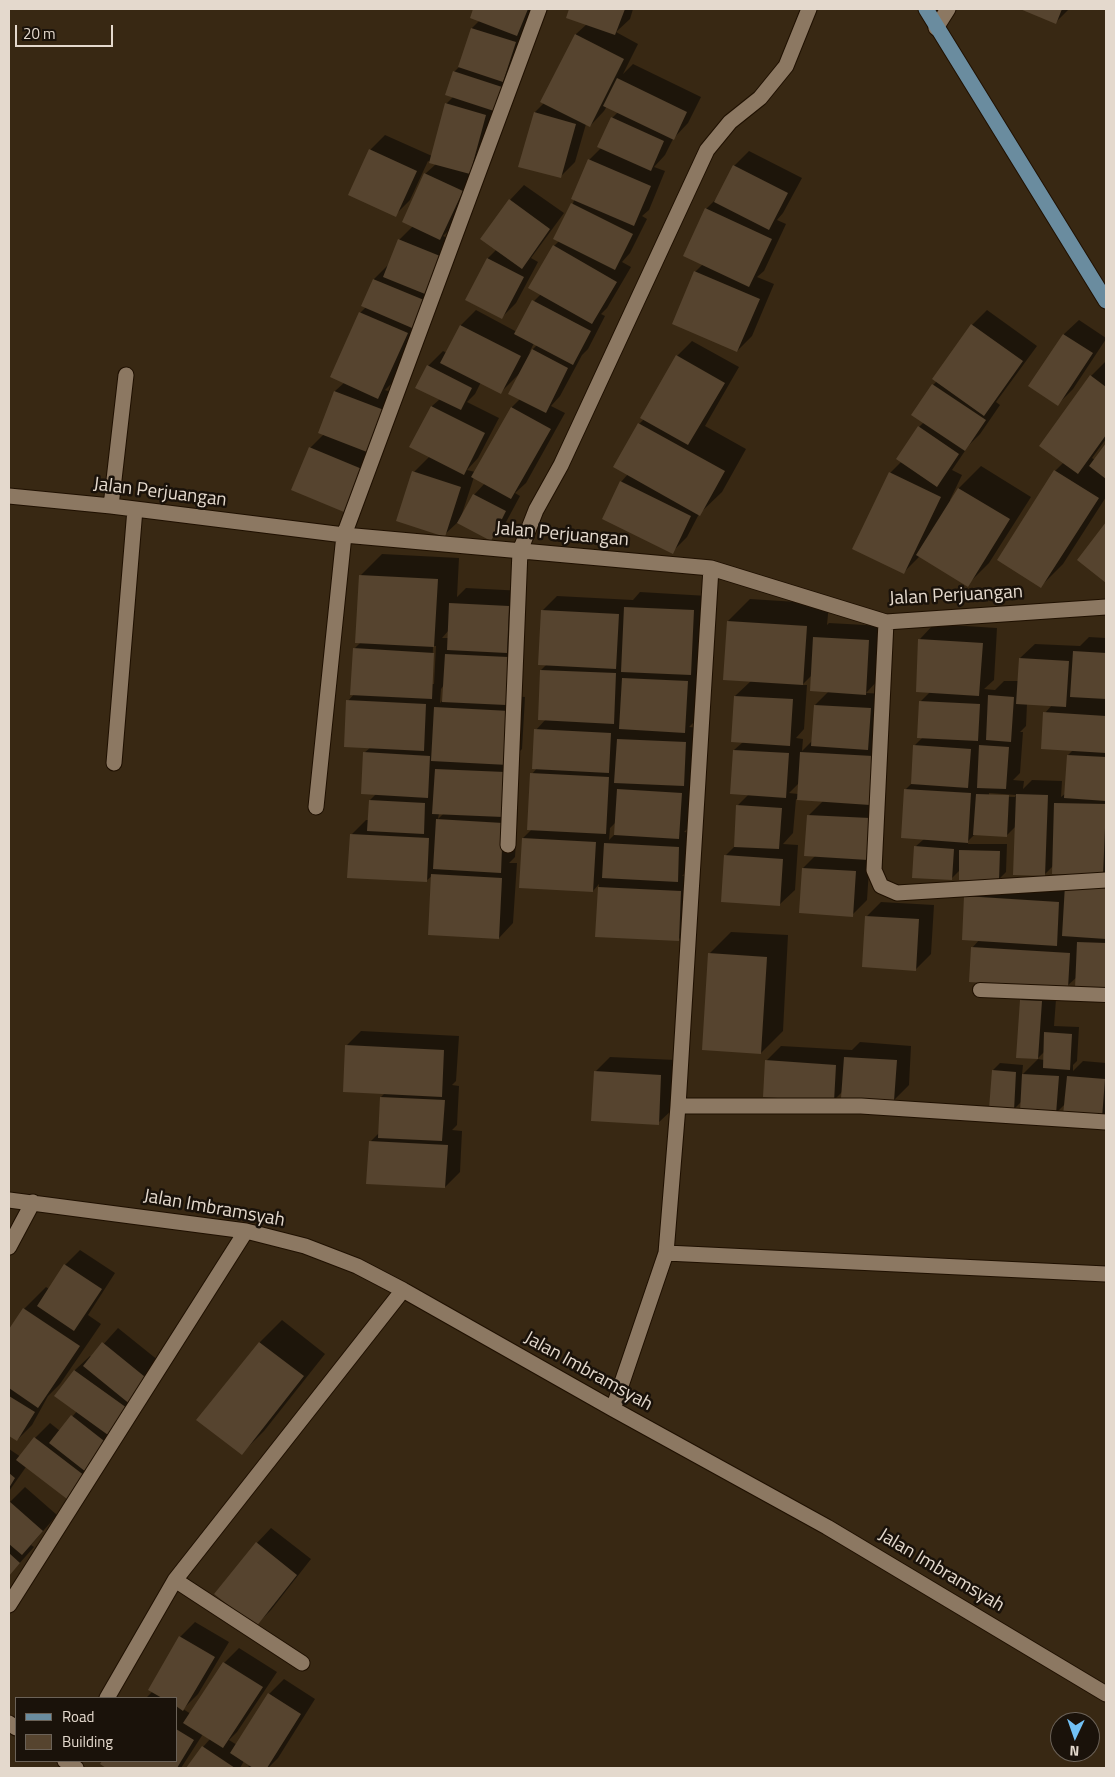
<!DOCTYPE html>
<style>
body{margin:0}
#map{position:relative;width:1115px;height:1777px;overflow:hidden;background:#382813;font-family:"Titillium Web",sans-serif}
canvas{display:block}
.frame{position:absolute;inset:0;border:10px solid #e4d9cd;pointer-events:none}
.legend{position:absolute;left:15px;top:1697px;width:162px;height:65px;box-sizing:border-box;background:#1a120a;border:1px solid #6b6258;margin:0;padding:6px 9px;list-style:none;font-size:15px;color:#e4d9cd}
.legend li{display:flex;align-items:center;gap:10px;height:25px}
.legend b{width:25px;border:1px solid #6b6258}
.north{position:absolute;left:1050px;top:1712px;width:50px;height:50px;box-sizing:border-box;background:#1a120a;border:1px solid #6b6258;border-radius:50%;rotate:183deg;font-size:14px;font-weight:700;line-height:20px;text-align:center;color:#e4d9cd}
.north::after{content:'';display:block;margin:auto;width:18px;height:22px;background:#72c1f5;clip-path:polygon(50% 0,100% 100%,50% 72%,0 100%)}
.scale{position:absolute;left:15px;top:25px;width:98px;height:22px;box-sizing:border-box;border:2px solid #e4d9cd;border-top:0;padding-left:6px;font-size:15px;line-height:18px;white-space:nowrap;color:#e4d9cd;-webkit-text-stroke:4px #1a120a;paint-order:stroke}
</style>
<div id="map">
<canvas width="1115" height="1777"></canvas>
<div class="frame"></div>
<ul class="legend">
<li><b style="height:6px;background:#6a8c9f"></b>Road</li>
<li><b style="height:14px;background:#56442f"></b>Building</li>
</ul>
<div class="north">N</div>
<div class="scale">20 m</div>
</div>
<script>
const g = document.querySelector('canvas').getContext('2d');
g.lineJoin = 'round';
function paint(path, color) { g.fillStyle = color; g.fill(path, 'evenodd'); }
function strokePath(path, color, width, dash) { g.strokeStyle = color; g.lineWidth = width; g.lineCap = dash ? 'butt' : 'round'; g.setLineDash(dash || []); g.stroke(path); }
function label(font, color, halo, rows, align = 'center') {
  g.font = font + ' "Titillium Web",sans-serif'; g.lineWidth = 5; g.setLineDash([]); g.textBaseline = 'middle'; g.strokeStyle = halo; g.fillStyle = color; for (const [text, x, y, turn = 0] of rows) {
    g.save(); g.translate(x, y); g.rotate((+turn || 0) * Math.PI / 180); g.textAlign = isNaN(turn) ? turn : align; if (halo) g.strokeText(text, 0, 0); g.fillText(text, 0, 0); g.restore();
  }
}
paint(new Path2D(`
 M475 9H536L477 176 455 224 443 236 454 241 393 382 385 390 398 395 376 454 358 496 343 511 310 448 324 434 335 391 345 382 360 313 366 307 363 305 374 279 389 264 399 240 413 226 425 174 436 164 428 161 410 200 395 215 370 150 385 135 432 156 446 104 453 97 454 72 460 66 472 28 480 20 471 17Z
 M571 9H633L630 19 616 32 638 44 623 74 633 64 701 97 688 123 673 139 665 155 654 167 665 171 649 210 642 216 647 219 630 253 622 262 631 267 607 308 601 314 605 316 588 349 582 355 560 396 551 406 565 413 526 483 515 493 520 496 505 524 490 539 458 522 444 535 414 472 430 456 411 446 432 406 440 399 428 366 443 351 447 353 461 325 476 310 517 332 534 301 541 294 554 246 559 241 589 160 601 148 612 118 618 112 607 106 604 111 590 126 586 124 575 162 560 177 535 112 544 103 576 34 587 24 568 17ZM534 343 537 345 529 353ZM520 373V399L512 407 475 472 467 470 478 458 499 418 467 402 475 394 481 382 501 392ZM474 477 485 483 474 495 461 517Z
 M1023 9H1069L1056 22Z
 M749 151 802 178 783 213 777 220 786 224 764 271 757 277 774 284 752 336 737 351 695 272 703 264 706 209 718 197 734 166Z
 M524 185 564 213 531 258 538 262 516 303 501 318 466 300 488 258 497 249 510 200Z
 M987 310 1037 346 996 402 1000 405 980 434 969 445 952 470 962 475 950 500H952L959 488 981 466 1031 497 989 563 967 585 920 556 904 572 890 473 902 461 919 427 924 422 933 385 937 381 972 325Z
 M1079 320 1106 338V339L1073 389 1058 404 1030 385 1064 334Z
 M692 341 739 367 705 426 746 449 722 492 699 514 687 537 672 552 621 482 628 474 639 424 644 419 677 356Z
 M1106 361V439L1092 458 1095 460 1106 445V497L1063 564 1041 586 998 559 1055 471 1064 462 1091 376Z
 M1106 524V581L1079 560Z
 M382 554 459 558 457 597 466 588 524 591 514 696 525 697 522 749 514 757 519 758 517 801 510 808H518L515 857 509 863H517L513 923 499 938 433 875 426 881 351 835 366 820H369L370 800 376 794 364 753 371 747 348 701 354 694V649L361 642 360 576ZM449 630V638H442ZM433 646H436L434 684H432ZM444 685V699L440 703 441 689ZM439 813H444L438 819Z
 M640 592 708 596 700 716 689 727 700 728 698 770 690 778H696L694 822 684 832 694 833 692 866 682 876H696L693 925 678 940 596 936 599 884 593 891 523 838 532 829V774L537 768 536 730 546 719H539L541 670 547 664 542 611 557 596 633 600ZM616 822V833L609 840 610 828Z
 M750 599 829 604 827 625 829 623 883 626 880 678 866 693 885 694 870 803 885 804 882 843 870 855 867 900 852 915 803 868 816 855 808 816 823 801 796 799 793 833 783 844 798 845 795 890 780 904 725 856 735 846 737 806 749 794 734 750 743 742 735 696 751 681 728 621ZM812 675 829 691 815 705 812 741 802 751 803 739 796 738 804 729 807 685H802ZM799 783 798 794 789 793Z
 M934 624 997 628 994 680 984 689 995 690 1004 681H1018L1020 658 1035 644 1080 646 1089 637 1106 638V988L1077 977 1067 986H1057L1054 1026 1079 1027 1077 1061 1073 1065V1071L1083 1061 1106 1063V1113L1102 1117 1066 1103 1056 1113 1022 1101 1013 1110 993 1070 1000 1063 1023 1065 1022 1075 1038 1059 1044 1060 1045 1051 1038 1058 1021 1000 1036 985 972 948 980 939 966 897 981 882 1066 887 1078 874 1053 866 1044 875 1016 826 1006 836 975 834 968 841V844H1007L1006 872 999 879 960 870 952 878 915 847 924 839 905 790 912 783 914 746 923 737 921 701 930 692 920 639ZM1027 704 1052 705 1045 713 1073 750 1068 755 1066 793 1061 797 1062 781 1032 780 1023 789 1024 781 1013 780 1020 773 1023 732H1020L1026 726ZM989 793 1016 795 1015 797 989 796Z
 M881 902 934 905 931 954 916 969 866 917Z
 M731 932 788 935 783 1031 761 1053 709 954Z
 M361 1031 459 1036 456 1081 452 1085 459 1086 457 1125 452 1130 462 1131 460 1172 445 1187 370 1142 379 1133 381 1097 385 1093 346 1046Z
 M860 1042 911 1046 909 1085 894 1100 843 1091 834 1100 766 1061 781 1046 852 1050Z
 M610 1057 676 1060 673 1109 658 1123 595 1072Z
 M80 1250 115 1273 88 1315 101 1324 60 1384 48 1396 32 1425 17 1440 9 1435V1331L24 1309 46 1287 49 1289 65 1265Z
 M282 1320 325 1354 264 1431 242 1453 198 1419 260 1342Z
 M118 1328 164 1365 82 1483 26 1467 9 1491V1449L21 1457 35 1438 50 1423 60 1431 77 1411 56 1396 75 1370 90 1356 92 1357Z
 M25 1487 57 1515 31 1545 34 1547 9 1575V1503Z
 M271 1528 311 1559 271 1610 256 1625 257 1543Z
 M195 1622 229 1642 198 1694 183 1709 191 1714 224 1663 239 1648 277 1672 237 1732 229 1740 237 1745 269 1694 284 1679 315 1699 278 1758 268 1768H247L250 1765 244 1761 240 1768H188L203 1747 210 1739 203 1734 181 1768H108L102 1764 104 1761H176V1698H146L153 1691 180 1637Z`), '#0007');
paint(new Path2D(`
 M473 9H528L517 36 470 18Z
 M569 9H625L615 35 566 18Z
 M1020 9H1062L1056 24Z
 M471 28 516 42 503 82 458 67Z
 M575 34 624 59 590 127 540 102Z
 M453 71 502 87 494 111 445 95Z
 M617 78 687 112 674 140 603 106Z
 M445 103 486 115 470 174 429 163Z
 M534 112 576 124 561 178 518 167Z
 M611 117 664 141 651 171 597 147Z
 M369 149 417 171 396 217 348 195Z
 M588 159 651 186 634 226 571 199Z
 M733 165 788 193 769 230 714 202Z
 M424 173 463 191 440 240 402 222Z
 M509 199 550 229 522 269 480 239Z
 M571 203 633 234 615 270 553 239Z
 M705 208 772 239 749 287 683 256Z
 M398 239 440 256 425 294 383 277Z
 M553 245 617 282 592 324 528 288Z
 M487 258 524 277 502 319 465 300Z
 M694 271 760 299 737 352 672 324Z
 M373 279 424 300 412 328 361 306Z
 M532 300 591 331 573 365 514 334Z
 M359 312 408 333 378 399 330 377Z
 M971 324 1023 361 984 416 932 379Z
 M460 325 521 356 501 394 440 363Z
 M1063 334 1093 353 1058 406 1028 386Z
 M532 349 568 368 546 413 508 394Z
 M676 355 725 383 688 445 640 418Z
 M427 365 472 388 461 410 415 388Z
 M1090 375 1106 387V435L1078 474 1039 446Z
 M932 384 986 420 965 451 911 415Z
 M334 391 384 410 367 452 318 433Z
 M431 406 485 433 464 475 409 447Z
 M511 407 551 429 511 499 471 477Z
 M638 423 725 471 700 516 613 467Z
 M918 426 959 454 937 487 896 459Z
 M1106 443V479L1089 466Z
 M309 447 362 469 344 512 291 490Z
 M1054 470 1099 498 1041 588 997 560Z
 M412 471 461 487 445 537 396 521Z
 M889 472 941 497 904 574 852 549Z
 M620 481 691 516 673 554 602 519Z
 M958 488 1010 519 968 587 916 555Z
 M473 494 506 511 491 541 457 523Z
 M1106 522V583L1077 560Z
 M359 575 438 579 434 647 355 643Z
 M449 603 509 606 507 653 447 650Z
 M624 607 694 610 691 675 621 672Z
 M541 610 619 614 616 669 538 665Z
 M727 621 807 626 803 685 723 680Z
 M813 637 869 640 866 695 810 691Z
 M918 639 983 643 979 696 916 692Z
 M353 648 434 653 432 699 350 695Z
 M1073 651 1106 653V699L1070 697Z
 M445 654 508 657 506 705 442 702Z
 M1019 658 1069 661 1066 707 1016 704Z
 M540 670 616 673 614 724 538 720Z
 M622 678 688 681 685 733 619 729Z
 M988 695 1014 697 1011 742 986 740Z
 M734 696 793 699 790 746 731 742Z
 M346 700 426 704 424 751 344 747Z
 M919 701 980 704 978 741 917 738Z
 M814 705 871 708 868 750 811 746Z
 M434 707 510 711 508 765 431 761Z
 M1043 712 1106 716V753L1041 749Z
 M534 729 611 733 609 773 532 769Z
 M617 739 686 742 684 786 614 783Z
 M913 745 971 749 968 788 911 784Z
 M979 745 1009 747 1006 789 977 788Z
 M733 750 789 753 786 798 730 794Z
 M363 752 430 756 428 798 361 794Z
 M800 752 873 756 870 805 797 800Z
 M1067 755 1106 757V801L1064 798Z
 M435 769 505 772 503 817 432 814Z
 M530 773 609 777 606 834 527 830Z
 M617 789 682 793 679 839 614 835Z
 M904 789 971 793 968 843 901 838Z
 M976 794 1009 795 1007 837 973 835Z
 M1016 794 1048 795 1045 876 1013 875Z
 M369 800 425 803 424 834 367 831Z
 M1054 803 1106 804 1103 876 1052 874Z
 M736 805 782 808 779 849 734 847Z
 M807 815 870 818 868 860 804 856Z
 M436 819 503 823 501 873 433 869Z
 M350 834 429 838 427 882 347 878Z
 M522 838 596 842 593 892 519 888Z
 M604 843 679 847 678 882 602 878Z
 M914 846 954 849 952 880 912 878Z
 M959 850 1000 851 999 880H959Z
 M724 855 783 859 780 906 721 902Z
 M802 868 856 871 853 917 799 913Z
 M431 874 502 878 499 939 428 935Z
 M1065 885 1106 888V939L1062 936Z
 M598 887 681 891 679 941 595 937Z
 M964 896 1059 902 1057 946 962 940Z
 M865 916 919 919 916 971 862 967Z
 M1077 942 1106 943V990L1075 988Z
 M971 947 1070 953 1068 988 969 982Z
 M708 953 767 957 761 1054 702 1050Z
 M1020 1000 1042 1001 1038 1059 1016 1058Z
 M1044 1032 1072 1034 1070 1070 1043 1068Z
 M345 1045 444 1050 442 1097 343 1092Z
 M844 1057 897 1060 894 1101 841 1098Z
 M765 1060 836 1065 834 1102 763 1097Z
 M992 1070 1016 1072 1014 1111 989 1109Z
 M594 1071 661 1075 659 1125 591 1121Z
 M1022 1074 1059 1076 1056 1114 1020 1112Z
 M1067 1076 1105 1079 1102 1118 1063 1115Z
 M380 1097 445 1100 442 1141 378 1138Z
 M369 1141 448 1145 445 1188 366 1184Z
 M64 1264 102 1289 74 1331 37 1306Z
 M23 1308 80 1346 38 1408 9 1388V1329Z
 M102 1342 150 1381 131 1405 83 1366Z
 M259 1342 304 1376 242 1455 196 1420Z
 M74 1370 127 1408 108 1435 54 1396Z
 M9 1396 35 1412 17 1441 9 1436Z
 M71 1415 108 1444 86 1472 49 1443Z
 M34 1437 85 1476 67 1499 16 1460Z
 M9 1473 15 1478 9 1488Z
 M9 1501 43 1531 22 1555 9 1544Z
 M256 1542 297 1575 256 1627 214 1594Z
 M9 1553 20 1563 9 1576Z
 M179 1636 215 1657 183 1711 176 1706V1698H162L148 1690Z
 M223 1662 263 1687 223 1748 183 1723Z
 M268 1693 301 1714 267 1768H253L230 1753Z
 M176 1729 194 1740 177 1768H106L100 1764 102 1761H176Z
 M202 1746 235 1768H186Z`), '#56442f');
const lane = new Path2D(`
 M980 990 1106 995`);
const street = new Path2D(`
 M936 28 948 9
 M9 496 111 506 344 535 711 568 886 622 1106 607
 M111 506 126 375
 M886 622 874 870 881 886 897 893 1106 880
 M114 763 135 509
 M316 807 344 535 539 9
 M508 845 520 551 536 510 561 465 707 150 730 122 760 98 786 66 809 9
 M678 1106H861L1106 1122
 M9 1200 246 1231 305 1246 357 1266 403 1290 613 1409 827 1527 1106 1694
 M9 1247 33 1202
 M666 1253 1106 1274
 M613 1409 666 1253 678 1106 711 568
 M175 1580 302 1663
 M9 1605 246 1231
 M107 1698 175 1580 403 1290
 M9 1723 16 1728
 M65 1761 76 1768`);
const primary = new Path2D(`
 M926 9 1106 301`);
strokePath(lane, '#1f1000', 16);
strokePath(street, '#1f1000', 17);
strokePath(primary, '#1f1000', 17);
strokePath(lane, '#8c7862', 14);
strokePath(street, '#8c7862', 15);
strokePath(primary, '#6a8c9f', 15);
label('19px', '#e4d9cd', '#1a120a', [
 ["Jalan Perjuangan",160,493,7],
 ["Jalan Perjuangan",562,535,5],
 ["Jalan Perjuangan",956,596,-3],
 ["Jalan Imbramsyah",214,1209,10],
 ["Jalan Imbramsyah",588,1372,29],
 ["Jalan Imbramsyah",941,1571,31]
]);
</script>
